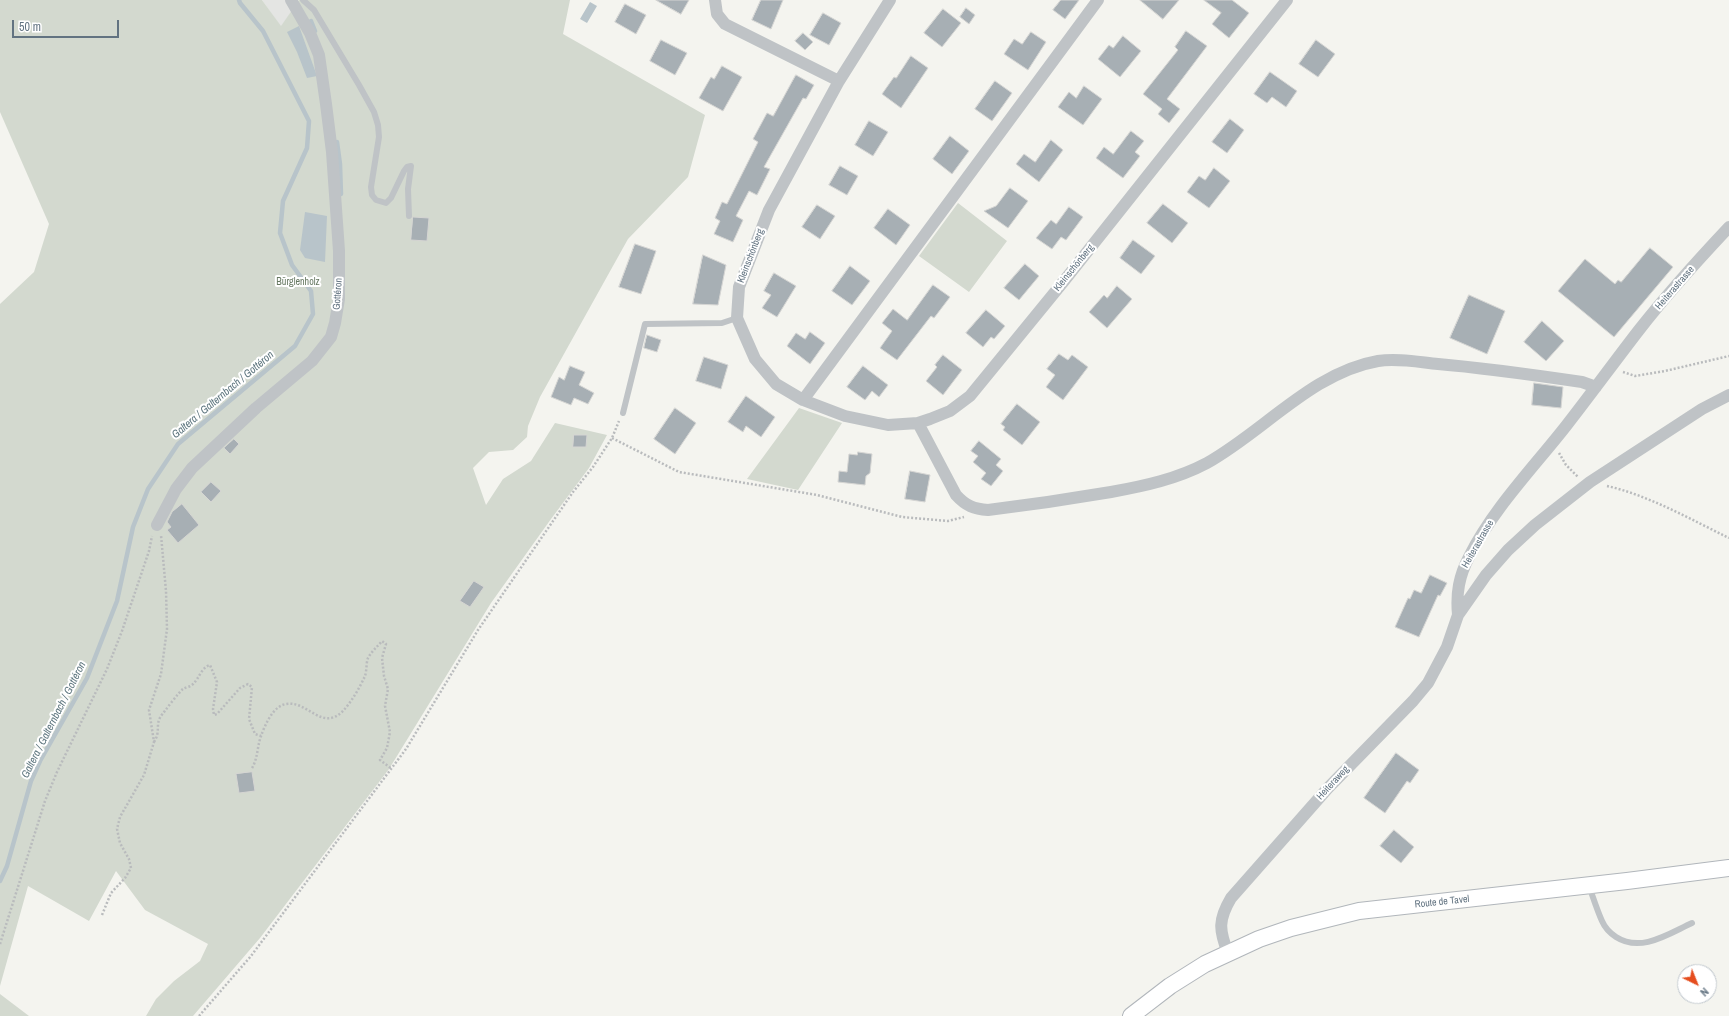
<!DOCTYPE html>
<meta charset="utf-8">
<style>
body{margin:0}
#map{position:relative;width:1729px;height:1016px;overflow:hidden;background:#f4f4ef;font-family:"Archivo Narrow",sans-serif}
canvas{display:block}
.north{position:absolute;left:1677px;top:964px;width:40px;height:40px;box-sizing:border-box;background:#fff;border:1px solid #c0c7cd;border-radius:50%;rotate:137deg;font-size:11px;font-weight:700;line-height:16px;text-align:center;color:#627381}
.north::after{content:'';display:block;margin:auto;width:14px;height:18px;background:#e54d1e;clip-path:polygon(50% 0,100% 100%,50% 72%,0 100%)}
.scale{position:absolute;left:12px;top:20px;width:107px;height:18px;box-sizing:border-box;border:2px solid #627381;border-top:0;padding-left:5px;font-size:12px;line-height:14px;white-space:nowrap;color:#627381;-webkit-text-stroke:3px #fff;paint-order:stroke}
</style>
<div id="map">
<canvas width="1729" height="1016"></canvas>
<div class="north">N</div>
<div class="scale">50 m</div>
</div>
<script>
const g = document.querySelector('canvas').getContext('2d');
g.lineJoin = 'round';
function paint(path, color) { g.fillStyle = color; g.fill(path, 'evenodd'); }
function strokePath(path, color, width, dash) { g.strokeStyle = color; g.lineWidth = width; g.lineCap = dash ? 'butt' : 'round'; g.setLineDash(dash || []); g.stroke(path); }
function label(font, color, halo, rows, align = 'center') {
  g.font = font + ' "Archivo Narrow",sans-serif'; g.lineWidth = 4; g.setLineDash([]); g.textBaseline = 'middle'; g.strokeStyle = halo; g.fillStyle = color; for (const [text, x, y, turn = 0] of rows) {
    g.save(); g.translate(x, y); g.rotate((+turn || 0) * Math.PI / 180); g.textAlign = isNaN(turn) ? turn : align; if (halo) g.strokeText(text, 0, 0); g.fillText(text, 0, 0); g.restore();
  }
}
paint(new Path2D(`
 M262 0H299L281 27Z`), '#e4e5e3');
paint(new Path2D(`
 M0 0H262L281 26 299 0H570L563 34 705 115 688 177 628 239 540 397 528 426 527 437 513 450 489 452 473 468 486 505 503 479 531 461 555 423 607 435 589 468 551 519 491 603 389 769 260 938 193 1016H146L156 999 174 981 200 961 208 944 145 910 116 871 89 921 28 886 0 986V304L34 272 49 224 0 112Z
 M958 203 1007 241 969 292 919 256Z
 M799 408 842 423 798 490 747 479Z
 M0 994 29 1016H0Z`), '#d3d9cf');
paint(new Path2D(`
 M590 2 597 6 587 23 580 19Z
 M299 26 317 76 307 78 297 52 287 32Z
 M305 212 327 216 325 262 305 258 300 250Z`), '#b8c4ca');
strokePath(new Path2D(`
 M311 21 315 31
 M337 142 340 164 341 194
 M0 881 7 866 31 781 40 761 87 678 117 601 133 527 148 489 178 444 295 346 313 314 311 291 292 265 280 233 283 201 307 148 309 121 263 31 240 3 239 0`), '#b8c4ca', 4.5);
const building = new Path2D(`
 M656 0H689L681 14Z
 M761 0H783L771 29 752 20Z
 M1061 0H1079L1065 19 1053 10Z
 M1140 0H1179L1163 19Z
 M1204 0H1232L1249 13 1229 38 1212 24 1221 13Z
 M625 4 646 15 636 34 615 22Z
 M966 8 975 15 969 24 960 17Z
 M943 9 961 23 942 47 924 33Z
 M823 13 841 23 829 45 810 35Z
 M1186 31 1207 46 1167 99 1180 109 1169 123 1158 114 1162 109 1143 94 1178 50 1175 47Z
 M1031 32 1046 42 1028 70 1004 54 1014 39 1022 44Z
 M803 33 813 42 805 50 795 41Z
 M1123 36 1141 51 1120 77 1098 59 1109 45 1113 48Z
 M661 40 687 53 675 75 650 61Z
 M1316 40 1335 54 1318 77 1299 64Z
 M911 56 928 68 901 108 882 94 894 77 896 78Z
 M722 66 742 77 723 111 699 98 711 77 714 79Z
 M1270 72 1297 91 1286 107 1272 97 1267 103 1254 94Z
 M796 75 814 85 806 99 803 98 764 167 770 169 757 195 749 191 736 216 743 220 733 242 714 234 720 221 715 218 722 202 727 204 758 142 753 139 767 113 773 116Z
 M995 81 1012 93 992 121 975 109Z
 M1084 86 1102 99 1083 125 1058 107 1069 92 1076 98Z
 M1230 119 1244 130 1227 153 1212 142Z
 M869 121 888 132 873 156 855 145Z
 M1131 131 1144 141 1135 152 1140 156 1123 178 1096 158 1104 147 1113 154Z
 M950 136 969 151 952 174 933 159Z
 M1051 140 1063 150 1039 182 1016 164 1024 154 1035 162Z
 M840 166 858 176 847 195 829 185Z
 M1214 168 1230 181 1209 208 1187 192 1199 176 1205 180Z
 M1010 188 1028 201 1008 228 984 211 996 206Z
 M1163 204 1188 223 1172 243 1147 223Z
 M817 205 835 216 820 239 802 227Z
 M1069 207 1083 217 1066 240 1061 237 1052 249 1036 238 1051 220 1056 224Z
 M888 209 910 225 896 245 874 228Z
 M413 217 429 218 427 241 411 240Z
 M1133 240 1155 256 1141 274 1120 258Z
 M635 244 656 251 641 294 619 287Z
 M1650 248 1673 267 1614 337 1558 291 1585 259 1615 284 1618 280 1621 282Z
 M703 255 726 265 718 305 693 304Z
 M1025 264 1039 276 1019 300 1004 288Z
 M850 266 870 281 852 305 832 291Z
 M774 273 796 286 777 317 762 308 771 295 764 291Z
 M933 285 950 297 934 318 931 316 897 360 880 348 892 331 882 323 893 309 907 320Z
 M1117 286 1132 299 1107 328 1089 312 1104 295 1107 298Z
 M1469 295 1505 311 1487 354 1450 338Z
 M986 310 1005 326 994 339 991 337 983 347 966 333Z
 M1542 321 1564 341 1546 361 1524 342Z
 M810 332 825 343 810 364 787 346 796 333 805 339Z
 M647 335 661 340 657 352 644 348Z
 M1059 354 1068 360 1072 355 1088 367 1063 400 1046 387 1055 375 1047 369Z
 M943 355 962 370 943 395 926 381 937 367 935 365Z
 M704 357 728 365 721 389 696 381Z
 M570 366 585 372 579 385 594 393 588 404 574 398 571 405 551 397 559 377 564 380Z
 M863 366 888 385 879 397 872 391 865 400 847 387Z
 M1534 383 1563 387 1561 408 1532 405Z
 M746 396 775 417 761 437 746 426 743 432 728 422Z
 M1017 404 1040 422 1022 445 1003 430 1005 427 1001 424Z
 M675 408 696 423 675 454 654 439Z
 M574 435H587L586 447H573Z
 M234 439 239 444 230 454 224 448Z
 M979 441 1001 459 996 465 1003 471 991 486 981 479 986 473 973 462 978 456 971 451Z
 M858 452 872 454 870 473 866 476 865 485 838 482 839 471 847 472 849 454 857 455Z
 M910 471 930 475 925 502 905 499Z
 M211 482 221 491 211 502 201 492Z
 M182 504 199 525 178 543 167 530 171 527 167 522 172 512Z
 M1430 575 1447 583 1440 596 1438 595 1419 637 1395 627 1408 598 1410 599 1414 590 1421 593Z
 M474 581 484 587 470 607 460 601Z
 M1396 753 1419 770 1410 783 1407 781 1385 813 1364 798Z
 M252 772 255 791 239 793 236 774Z
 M1394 830 1414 847 1401 863 1380 846Z`);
paint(building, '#a7afb4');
strokePath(building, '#d5d5d3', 1);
const secondary = new Path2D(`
 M1131 1016 1170 986 1205 964 1259 939 1291 928 1359 911 1627 881 1729 868`);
strokePath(secondary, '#b1b6bb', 18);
strokePath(new Path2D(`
 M1623 372 1635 376 1665 371 1729 356
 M612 438 679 472 817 495 902 517 948 521 964 517
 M1559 453 1566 465 1578 477
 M1607 486C1648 495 1692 520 1729 538
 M154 742C161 731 155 725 161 716 164 712 179 692 183 689 186 687 191 687 194 683 199 678 202 667 210 665L217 682 213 709 214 715 217 714 240 688 248 684 252 687 249 719 255 734 261 736
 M252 768C258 758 257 747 261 736 265 725 273 706 286 704 307 700 321 731 342 712 351 703 360 687 365 676 367 670 366 663 368 658 372 651 377 647 382 641L386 644 382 658 384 676 388 689 385 706 390 732 387 748 380 760 392 769
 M102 915 111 893 125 878 131 868 129 859 120 843 117 829 120 817 144 775 154 742 149 710 161 674 167 629 166 591 161 535
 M0 944 45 801 57 772 107 669 122 631 149 551 152 536
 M199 1016 251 956 406 749 478 630 573 492 593 467 612 438 619 421`), '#b9bbbd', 2.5, [2, 2]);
strokePath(new Path2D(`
 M303 0 314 10 359 85 374 112 378 125 379 137 371 187 372 195 376 200 386 203 391 198 404 171 407 167 411 166 408 189 409 216
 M623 413 645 324 722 323 737 318
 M1589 886C1593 897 1597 910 1602 921 1605 928 1610 933 1616 937 1641 953 1668 934 1692 923`), '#bfc3c6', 6);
strokePath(new Path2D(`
 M715 0 717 14 725 24 839 81
 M890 0 839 81 769 210 739 287 737 318 755 359 776 384 803 400 845 416 888 425 918 423 930 419 950 411 970 396 1064 281 1287 0
 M803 400 1098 0
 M918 423 956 495C966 506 974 509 988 510 1029 505 1070 499 1111 492 1144 486 1177 479 1207 463 1263 432 1313 372 1378 361 1397 358 1418 362 1438 364 1486 368 1534 375 1582 382L1596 387
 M157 525 176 489 192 468 256 408 312 361 331 337 335 323 339 299V251L332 152 326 104 319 55 310 33 291 0
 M1458 615C1456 593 1459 576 1469 557 1493 509 1533 468 1566 426 1591 394 1615 361 1639 330 1667 294 1698 260 1729 227
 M1228 953C1219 930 1218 920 1231 898L1328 788 1413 701 1428 683 1447 647 1458 615 1486 575 1508 550 1535 525 1590 482 1702 409 1729 395`), '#bfc3c6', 12);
strokePath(secondary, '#fff', 16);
label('10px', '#627381', '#fff', [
 ["Kleinschönberg",751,256,-69],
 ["Kleinschönberg",1074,268,-51],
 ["Heiterastrasse",1675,288,-49],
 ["Gottéron",338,294,-86],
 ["Heiterastrasse",1478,544,-60],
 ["Heiteraweg",1333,783,-47],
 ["Route de Tavel",1442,902,-6]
]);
label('10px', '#667861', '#fff', [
 ["Bürglenholz",298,282]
]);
label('italic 11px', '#5e767f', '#fff', [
 ["Galtera / Galternbach / Gottéron",223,395,-40],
 ["Galtera / Galternbach / Gottéron",54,720,-63]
]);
</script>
